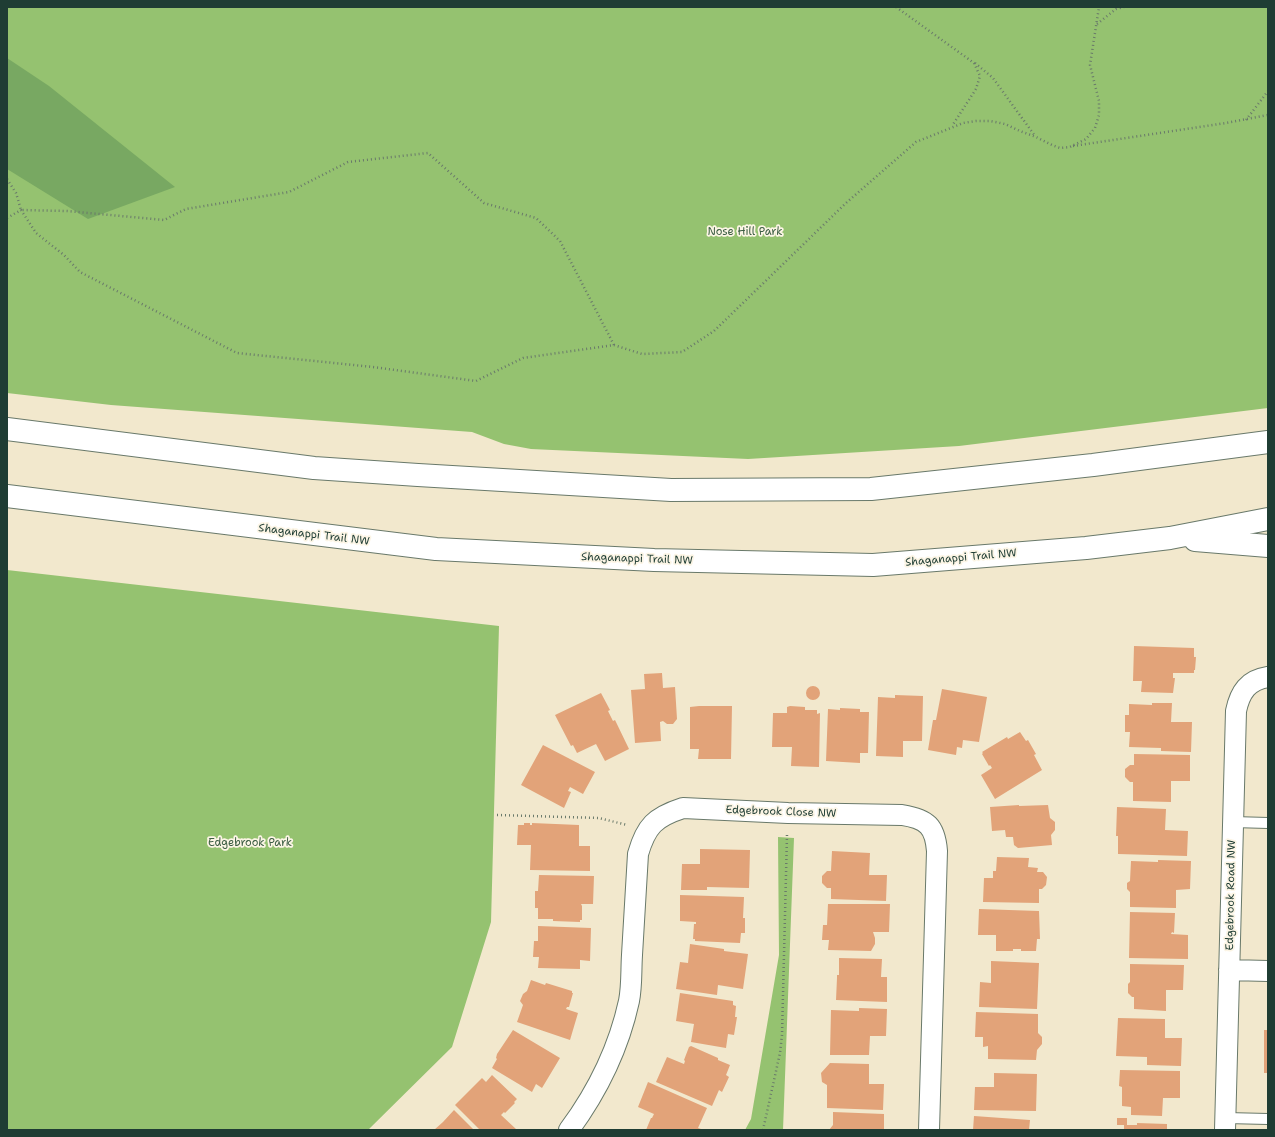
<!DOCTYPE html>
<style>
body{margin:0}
#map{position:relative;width:1275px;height:1137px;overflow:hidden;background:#f2e8cd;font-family:"Shantell Sans",sans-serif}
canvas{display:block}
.frame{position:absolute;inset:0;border:8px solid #1f3d34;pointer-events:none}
</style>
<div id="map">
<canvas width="1275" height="1137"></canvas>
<div class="frame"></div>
</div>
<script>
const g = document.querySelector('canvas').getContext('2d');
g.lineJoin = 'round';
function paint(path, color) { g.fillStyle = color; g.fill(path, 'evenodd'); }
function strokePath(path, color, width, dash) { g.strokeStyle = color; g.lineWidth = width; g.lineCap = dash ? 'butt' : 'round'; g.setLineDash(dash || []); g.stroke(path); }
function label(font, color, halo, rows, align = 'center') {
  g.font = font + ' "Shantell Sans",sans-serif'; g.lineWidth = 3.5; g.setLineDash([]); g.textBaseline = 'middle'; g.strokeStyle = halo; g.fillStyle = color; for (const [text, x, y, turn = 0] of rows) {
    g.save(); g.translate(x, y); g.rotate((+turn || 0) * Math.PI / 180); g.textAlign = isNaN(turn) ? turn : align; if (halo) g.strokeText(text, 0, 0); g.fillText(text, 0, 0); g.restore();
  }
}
paint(new Path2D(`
 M7 7H1268V408L959 446 748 459 531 449 504 444 472 432 111 405 7 393Z
 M7 570 499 626 491 922 452 1047 368 1130H7Z
 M778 837 794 838 783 1130H745L751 1119 779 955Z`), '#95c270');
paint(new Path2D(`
 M7 58 49 86 175 187 88 219 7 169Z`), '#78a862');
paint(new Path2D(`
 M1134 646 1194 648V657H1196L1195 670H1194V673H1173V678H1175L1173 693 1141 692 1142 681H1133Z
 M662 673 663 688 675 687 677 719 673 724H667L663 721 660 722 661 741 635 743 631 690 645 689 644 674Z
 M806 693a7 7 0 1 1 14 0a7 7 0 1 1-14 0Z
 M942 689 987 697 979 742 963 740 962 748 957 747 956 755 928 750 933 720H936Z
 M601 693 610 710 608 711 613 721 615 720 629 749 605 761 596 744 577 753 573 745 571 746 555 715Z
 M895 695 923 696 922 741H903V757L876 756 878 697 895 698Z
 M1152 703H1172L1171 722H1192L1191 752 1161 751V748L1129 747 1130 732H1125V715H1129V704L1152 705Z
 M699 706H732L731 759H698L699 749H690V707Z
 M790 706 805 707V710H817V714L820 713 819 767 791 766 792 747H772L773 713H787V707Z
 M840 708 860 709V712H869L868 753H860V763L826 761 828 709 840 710Z
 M1020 732 1026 741 1028 740 1036 754 1034 755 1042 770 995 799 981 775 992 768 990 765 989 766 982 754 983 753 982 752 1007 737 1008 739Z
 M543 745 595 772 583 794 570 787 568 791 571 792 564 808 521 785Z
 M1134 754 1190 755V781H1171V802L1133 801V782H1130L1125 777V769L1130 765H1134Z
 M1019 805V806L1048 805 1050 818 1055 822V830L1051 835 1052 845 1018 848 1014 845 1013 837H1006L1005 830 992 831 990 807Z
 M1117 807 1166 809 1165 830 1188 831 1187 856 1118 854V836H1116Z
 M524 823H530V825H532V823L579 825V846H590V871L530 870 531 845H517L518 825H524Z
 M700 849 750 850 749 888 707 887V890H681L682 864H700Z
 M832 851 870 853 869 875H887L886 901 831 899V888H827L822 883V876L827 871H831Z
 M997 857 1029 858 1028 867 1038 868 1037 872H1043L1047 877 1046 885 1042 889H1039V903L983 902 984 878H993V871H996Z
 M1158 860 1191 861 1190 889 1176 890V908L1130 907V892L1127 889V883L1130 881 1131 861 1158 862Z
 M539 875 594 876 593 904H581L582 906V920H580V922L553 921V919H538V908H535V891H538Z
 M680 895 744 897 743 918H745V933H741L740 943 695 941V939H693L694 924H696V922L680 921Z
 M828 904H890L889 932H873L875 938V944L871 951 828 950 829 940H822L823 925H827Z
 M979 909 1039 911 1040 939H1037L1036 951H1021V949H1013V951H996V935H978Z
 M1130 912 1175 913 1174 933 1172 932 1171 934 1188 935V959L1129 958Z
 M538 926 591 928 590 961 580 960V969L538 968 539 957H533L534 941H538Z
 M690 944 724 949V951L748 954 743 989 718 985 717 995 676 989 680 962 688 963Z
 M839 958 882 959 881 977H887V1002L836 1000 837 978V975H839Z
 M991 961 1039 963 1037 1009 979 1007 980 982 991 983Z
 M1130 964 1184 965 1183 990H1166V1011L1134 1009V997H1132L1128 993V984L1130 982Z
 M531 980 545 985 546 983 572 991V993H573L569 1007H567L566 1009 578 1013 570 1040 517 1022 523 1005 520 1001 523 994 527 991Z
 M680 993 733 1001V1005L736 1006 735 1017H737L734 1035 728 1034 726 1048 691 1042 694 1024 676 1021Z
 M859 1008 887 1009 886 1036H870L869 1055H830L831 1010 859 1011Z
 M976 1012 1038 1014V1033L1042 1037V1044L1037 1050 1036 1060 988 1059V1046L983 1047V1037H975Z
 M1118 1018 1165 1019V1038H1182L1181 1066 1147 1065V1057L1116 1056Z
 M513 1030 560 1058 542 1088 536 1084 532 1092 492 1068 497 1059 496 1058 497 1054Z
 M1264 1030H1268V1073H1264Z
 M691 1046 718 1058V1060L730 1065 726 1075 729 1077 722 1092 719 1090 712 1106 656 1082 667 1057 684 1064 685 1061 684 1060 689 1047Z
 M830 1063 869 1064V1084H884L883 1110 827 1108V1085L822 1082 821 1073Z
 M1120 1070 1180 1071V1098H1163L1162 1116 1131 1115V1107L1122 1106V1087L1119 1086Z
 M994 1073 1037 1074 1036 1111 974 1110 975 1087H994Z
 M492 1075 517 1099 514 1102 515 1103 505 1113 504 1112 501 1115 516 1129 515 1130H480L455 1105 482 1078 486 1082Z
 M648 1082 707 1108 698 1128 701 1129 700 1130H646L651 1118H652L654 1114 638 1107Z
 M454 1110 474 1130H434L443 1122Z
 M833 1112 884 1114V1130H829L833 1125Z
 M974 1116 1030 1120 1029 1130H973Z
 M1117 1118H1127V1125H1137V1123L1167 1124V1130H1124V1125H1117Z`), '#e2a379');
const lane = new Path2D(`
 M1233 822 1268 823
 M1226 1118 1268 1119`);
const street = new Path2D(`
 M1229 970 1268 971
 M569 1130C597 1092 619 1047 629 1001 632 986 631 970 632 955 634 921 636 888 638 854 646 826 655 817 683 808L788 813 902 815C927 819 935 826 937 851L929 1130
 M1225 1130 1236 711C1240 692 1248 680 1268 677`);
const primary = new Path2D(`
 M7 429 314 468 418 475 671 490 871 489 1093 465 1268 442
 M7 496 436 549 654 560 873 565 1086 548 1170 538 1268 519
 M1195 540 1268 546`);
strokePath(lane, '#69796a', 12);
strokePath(street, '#69796a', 22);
strokePath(primary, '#69796a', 24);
strokePath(new Path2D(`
 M896 7 974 63 980 76 976 89 952 126
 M1097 24 1116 9 1124 7
 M975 63 993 78 1035 136
 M1246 120 1268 91
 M1073 146 1226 123 1268 115
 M7 179 16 193 21 210 67 211 164 220 186 209 289 192 348 162 428 153 484 203 536 218 560 241 614 345
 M7 218 21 210 36 233 64 255 80 272 237 353 373 367 476 381 523 358 614 345 642 354 682 352 714 331 846 203 916 142 963 123 976 121H990L1005 124 1020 131 1036 137 1052 145 1060 148 1070 147 1086 139 1095 128 1099 115V101L1090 65 1099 7
 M497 815 599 818 627 825
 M763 1130 780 1053 782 1035 787 835`), '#69796a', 2.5, [1, 3]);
strokePath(lane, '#fff', 10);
strokePath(street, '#fff', 20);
strokePath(primary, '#fff', 22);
label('11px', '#3c5e43', '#fcf5e5', [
 ["Nose Hill Park",745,232],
 ["Edgebrook Park",250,843]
]);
label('11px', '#1f3d34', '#fcf5e5', [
 ["Shaganappi Trail NW",314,535,7],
 ["Shaganappi Trail NW",961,558,-5],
 ["Shaganappi Trail NW",637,559,2],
 ["Edgebrook Close NW",781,812,2],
 ["Edgebrook Road NW",1231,895,-89]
]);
</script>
